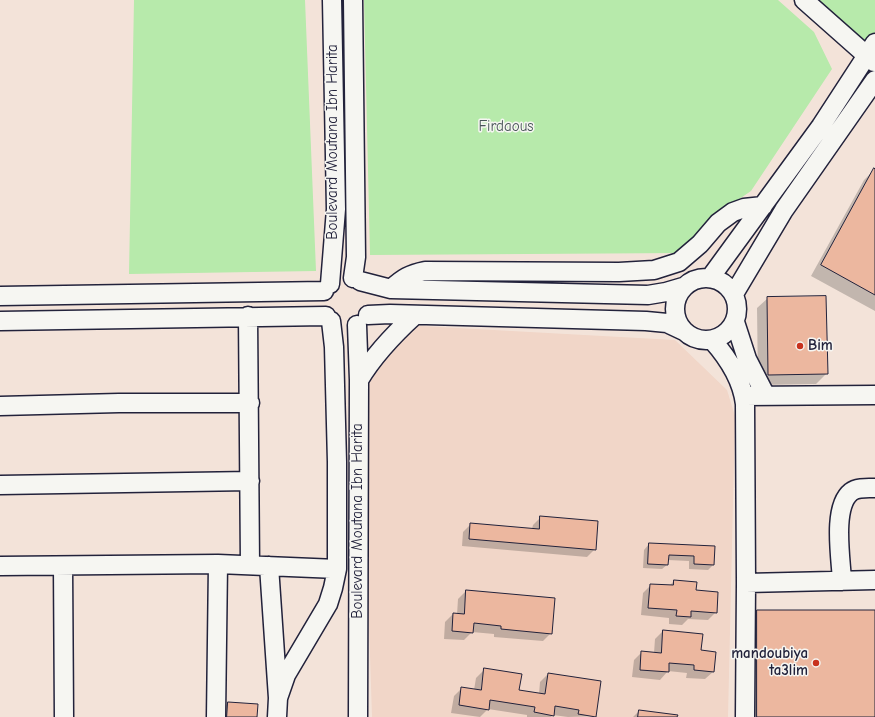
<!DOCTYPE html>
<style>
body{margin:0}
canvas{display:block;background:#f3e3d9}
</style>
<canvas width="875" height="717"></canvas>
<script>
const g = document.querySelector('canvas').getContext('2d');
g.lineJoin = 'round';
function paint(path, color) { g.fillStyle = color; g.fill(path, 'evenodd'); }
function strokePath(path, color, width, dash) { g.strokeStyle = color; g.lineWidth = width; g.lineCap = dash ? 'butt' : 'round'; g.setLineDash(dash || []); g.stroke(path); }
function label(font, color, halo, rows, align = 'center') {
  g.font = font + ' "Comic Neue",sans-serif'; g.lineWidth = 3; g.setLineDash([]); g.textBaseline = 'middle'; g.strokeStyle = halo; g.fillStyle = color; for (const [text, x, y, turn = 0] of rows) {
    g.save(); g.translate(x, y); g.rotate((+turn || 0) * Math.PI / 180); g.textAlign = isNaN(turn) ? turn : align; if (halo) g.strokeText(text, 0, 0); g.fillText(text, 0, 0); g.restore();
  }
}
paint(new Path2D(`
 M403 325 675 340 727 390 735 416 728 717H372L361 374Z`), '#f1d6c8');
paint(new Path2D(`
 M134 0H305L316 271 129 274Z
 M364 0H778L814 32 832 69 751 191 723 210 684 253 370 255Z
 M804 0H875V63Z`), '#b7eaab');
paint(new Path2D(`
 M874 170H875V311L811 276 864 180Z
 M768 298 827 373 816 384 758 385 757 308Z
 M541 517 595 549 587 557 462 546 463 532 471 524 532 529 533 525Z
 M649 544 714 547V564L708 570 689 569V561L668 560V564L662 569 643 568 644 550Z
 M674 581 695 591 716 612 708 620 688 619 682 625 669 624V618L641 615 643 593 651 585 669 586Z
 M466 591 551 633 543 641 494 637V634L472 632 464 640 444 639 445 622 453 614 457 615 458 599Z
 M757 611H875V717H742V626Z
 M663 631 700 651 714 671 705 679 686 678 687 673 668 671 660 680 632 677 634 660 642 652 654 653 655 639Z
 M484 670 518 691 539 694 540 682 548 674 595 716 568 717 553 715 551 717H527V715L488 709 480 717 451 713 454 696 462 688 474 690 476 678Z
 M228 703 256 717H220V711Z
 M639 711 676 717H633Z`), '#0003');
const building = new Path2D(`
 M874 168 875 169V295L821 265Z
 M826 296 828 374 768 375 767 297Z
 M540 516 598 521 596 550 469 539 470 523 539 529Z
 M649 543 715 546 714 565 694 564V556L669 555 668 565 648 564Z
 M674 580 697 582 696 590 718 592 717 613 691 611V617L676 616 677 610 648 608 650 584 673 585Z
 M466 590 555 598 552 634 501 629V626L474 623 473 633 452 631 453 613 464 614Z
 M757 610H875V717H757Z
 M663 630 703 634 701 650 716 652 714 672 694 670V665L669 663V672L640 670 641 651 661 653Z
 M484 668 522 674 519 690 545 694 548 673 601 681 596 717 578 714 579 710 555 706 554 716 534 712 535 707 490 700 489 710 459 705 461 687 481 690Z
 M228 702 258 704 257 717H227Z
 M639 710 678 715 677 717H638Z`);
paint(building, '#ecb79f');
strokePath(building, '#22223b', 1);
const minor = new Path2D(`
 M804 0 874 62
 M675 309a31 31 0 1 1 62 0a31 31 0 1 1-62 0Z
 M353 278 356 257 353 0
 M710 278 821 126 875 43
 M360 281 391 289 648 295 666 292 683 287
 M330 284 336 209 332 0
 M391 289C403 278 410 274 425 271L619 272 654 270 679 262 700 244 718 223 733 212 744 208 763 206
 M734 294 784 210 875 80
 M0 296 324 291
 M368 315 390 314 646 321 667 323 684 331
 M248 316 250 565
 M0 321 326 316
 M735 322 747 359 766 396
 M357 325 359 380 358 717
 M712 340C728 358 742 379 745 404L746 583 745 717
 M359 380C374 355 393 335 415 315
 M744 396 875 395
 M0 406 119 403H250
 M0 485 250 481
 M0 566 218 564 337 569
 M63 566 64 717
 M269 566 278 698 277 717
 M842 581C841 559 832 507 851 492 857 487 868 488 875 488
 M746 583 875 580
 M278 698 286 675 328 604 333 588 337 569V462L334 347 331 321
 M216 717 218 564`);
strokePath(minor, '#22223b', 21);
strokePath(minor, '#f6f6f2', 18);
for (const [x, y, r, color] of [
 [800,346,4,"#c8321e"],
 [816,663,4,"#c8321e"]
]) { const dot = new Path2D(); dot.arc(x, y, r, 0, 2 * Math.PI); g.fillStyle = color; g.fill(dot); strokePath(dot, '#f6f6f2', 1.5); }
label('15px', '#475457', '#f6f6f2', [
 ["Firdaous",506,127]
]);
label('15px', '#22223b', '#f6f6f2', [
 ["Boulevard Moutana Ibn Harita",333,142,-90],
 ["Boulevard Moutana Ibn Harita",358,521,-90]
]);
label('bold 15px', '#22223b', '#f6f6f2', [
 ["Bim",808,346],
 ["mandoubiya",808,654,"right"],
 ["ta3lim",808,671,"right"]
], 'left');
</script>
